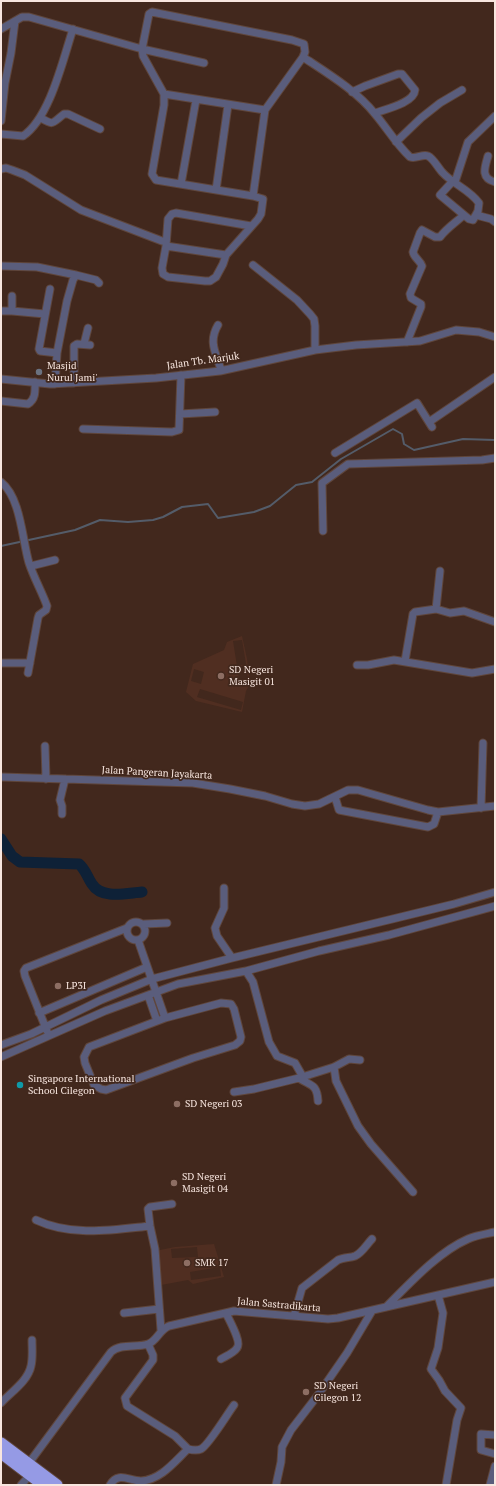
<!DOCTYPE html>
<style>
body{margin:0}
#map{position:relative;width:496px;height:1486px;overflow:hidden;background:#42281d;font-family:"PT Serif",serif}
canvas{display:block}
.frame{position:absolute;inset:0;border:2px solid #f8e6df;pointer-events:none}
</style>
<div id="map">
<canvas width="496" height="1486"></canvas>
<div class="frame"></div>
</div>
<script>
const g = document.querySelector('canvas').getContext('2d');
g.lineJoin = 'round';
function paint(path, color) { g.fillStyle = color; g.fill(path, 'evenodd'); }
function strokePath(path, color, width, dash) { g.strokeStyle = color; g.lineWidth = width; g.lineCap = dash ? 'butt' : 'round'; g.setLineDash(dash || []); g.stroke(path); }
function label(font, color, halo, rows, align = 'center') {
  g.font = font + ' "PT Serif",serif'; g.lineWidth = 3.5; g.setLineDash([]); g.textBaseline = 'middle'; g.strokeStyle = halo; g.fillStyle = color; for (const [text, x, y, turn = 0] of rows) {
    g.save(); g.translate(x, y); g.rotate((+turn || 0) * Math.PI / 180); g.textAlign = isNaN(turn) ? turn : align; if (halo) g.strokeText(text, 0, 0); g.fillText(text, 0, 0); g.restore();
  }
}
paint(new Path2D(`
 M242 636 247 659 250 684 246 691 242 712 196 701 186 692 193 664 224 650 227 642ZM242 640 246 664 237 666 233 641ZM246 665 249 684 240 686 237 667ZM194 669 204 672 201 684 191 681ZM200 689 243 702 241 710 197 697Z
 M214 1244 224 1277 193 1284 188 1280 156 1286 155 1251 175 1247ZM197 1247 198 1257 172 1258 171 1249ZM220 1267 221 1276 191 1280 190 1272Z`), '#502e21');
strokePath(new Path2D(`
 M1 546 75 530 100 520 128 522 153 520 163 517 182 507 208 504 218 518 254 512 270 506 296 485 312 482 341 459 393 429 402 434 404 444 414 450 463 439 495 440`), '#545c69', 2);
strokePath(new Path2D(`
 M1 839 12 856 20 862 79 864C86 870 87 877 92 884 102 900 127 893 142 892`), '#0e2137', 11);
const minor = new Path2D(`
 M152 12 292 40 304 44 305 52 303 57 265 110 253 196 156 180 152 174 164 105V94L143 56 142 49 149 14Z
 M1 29 22 17H29L142 49 204 63
 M303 57C327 73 357 91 375 114 387 128 396 144 410 157 417 159 422 154 428 156 434 159 438 168 443 173 453 184 470 190 479 203L478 211 473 220 469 219 464 215C455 223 447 228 440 237H435L422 230 420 233 413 252C414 258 420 260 422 266L410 294 411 298 421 304V307L407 342
 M352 92 365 86 398 74H402L415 90C414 103 386 109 375 113
 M164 94 265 110
 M41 118C54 126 52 123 64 114H68L100 129
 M1 121 5 83 11 53 15 21
 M1 134 23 136C50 118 63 59 73 29
 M396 142 421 118 440 103 462 90
 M488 156C485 167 480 178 495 182
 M1 169 6 168 12 170 25 175 81 210 162 241
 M453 181 440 195 464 215
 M455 182 468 142 495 116
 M181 184 196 100
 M216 190 228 105
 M476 215 491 219 495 222
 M251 226 176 213 172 214 168 219 166 246 162 268 163 274 168 277 205 281H210L216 277 223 264 226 255 258 219 261 214 263 199 253 196
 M166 246 226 255
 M253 265 297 300 310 314 314 319 315 326V350
 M1 266 37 267 76 275
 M50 289 39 349 40 351 57 353
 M1 311H12L45 314
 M12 311V296
 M218 325C208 342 216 353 221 370
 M84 344 88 328
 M1 379 50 384 156 378 220 371 315 350 356 345 420 341 456 330 479 332 495 337
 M74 383V346L77 344 90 345
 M55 384 57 353 67 301 73 280 76 275 96 280 99 283
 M1 401 28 404C36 399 35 391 35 382
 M180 414 215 412
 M429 422 495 377
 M83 429 172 432 179 430 181 375
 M335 453 417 403 432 427
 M1 482C21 498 22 539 29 563 34 578 42 592 47 606L46 610 39 615 38 618 28 673
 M323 531 322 483 348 464 482 460 495 458
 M31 566 55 560
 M436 609 440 571
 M405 661 413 614 415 612 436 609 450 613 464 611 495 622
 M1 663H30
 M357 665H368L394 660 472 673 495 669
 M45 746 46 779
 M1 777 193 783 230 789 265 796 292 804 305 806 319 804 348 790H358L428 810 438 812 495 806
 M335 797 339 810 428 827 434 824 438 812
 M481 808 483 743
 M62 814V806L60 800 65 779
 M224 888V908L215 928 217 936 232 958
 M127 931a9 9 0 1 1 18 0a9 9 0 1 1-18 0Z
 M144 924 167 923
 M138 940 165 1018
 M246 971 253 982 269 1042 277 1056 295 1063 303 1077
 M148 995 157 1021
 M221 1003 231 1004 234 1009 241 1037 240 1041 235 1045 193 1058 106 1090 101 1089 94 1085 85 1063 84 1057 89 1047 165 1018Z
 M39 1013 147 967
 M47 1031 25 976 24 971 26 968 127 928
 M1 1045 31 1034 101 1000 152 979 232 958 454 904 495 892
 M1 1057 105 1011 178 984 246 971 319 951 389 935 495 906
 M334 1067 336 1081 358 1126 371 1144 413 1192
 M299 1078C310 1086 317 1083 318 1101
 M234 1092 254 1089 299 1078 334 1067 349 1059 360 1060
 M36 1220C72 1237 112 1230 150 1226
 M438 1295 443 1313 438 1348 431 1369 439 1380 445 1391 461 1408 457 1420 446 1485
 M386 1307C409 1284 438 1252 468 1239 477 1235 486 1234 495 1232
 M124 1313 159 1309
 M294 1316 302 1288 338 1260C344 1257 350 1258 355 1256 362 1253 367 1244 372 1239
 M161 1330 155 1249 150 1226 148 1209 150 1207 172 1204
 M148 1344 153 1355V1360L125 1398 127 1406 175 1436 188 1449
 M221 1359C226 1356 234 1353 237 1348 242 1342 229 1320 226 1313
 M1 1403C11 1392 28 1381 31 1366 33 1358 32 1348 32 1340
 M495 1435 481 1434V1450L495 1454
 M26 1467 111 1352C121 1343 136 1348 148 1344 157 1341 159 1330 169 1326L234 1311 328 1319 338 1318 495 1282
 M21 1485 30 1475
 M110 1485C118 1471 129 1481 141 1481 161 1480 175 1461 188 1449 192 1450 197 1451 201 1449 208 1446 228 1413 234 1405
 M276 1485 281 1462 282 1447 291 1430 318 1395 347 1353 372 1311
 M490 1485 495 1466`);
const highway = new Path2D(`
 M1 1443 57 1485
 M1 1453 43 1485`);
strokePath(minor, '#5f463c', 9);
strokePath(highway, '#5f463c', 13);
strokePath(minor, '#5a5d7c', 7);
strokePath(highway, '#959ae5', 11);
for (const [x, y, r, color] of [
 [39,372,4,"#6b7280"],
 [221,676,4,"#8d6e63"],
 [58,986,4,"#8d6e63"],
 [20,1085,4,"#0f9aa8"],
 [177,1104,4,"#8d6e63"],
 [174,1183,4,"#8d6e63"],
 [187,1263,4,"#8d6e63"],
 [306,1392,4,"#8d6e63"]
]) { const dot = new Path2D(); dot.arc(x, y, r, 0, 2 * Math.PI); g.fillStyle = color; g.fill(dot); strokePath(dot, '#42281d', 1.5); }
label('10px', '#f8e6df', '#42281d', [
 ["Jalan Tb. Marjuk",203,361,-8],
 ["Jalan Pangeran Jayakarta",157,773,3],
 ["Jalan Sastradikarta",279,1305,5]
]);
label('10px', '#f8e6df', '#42281d', [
 ["Masjid",47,366],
 ["Nurul Jami'",47,378],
 ["SD Negeri",229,670],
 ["Masigit 01",229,682],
 ["LP3I",66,986],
 ["Singapore International",28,1079],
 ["School Cilegon",28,1091],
 ["SD Negeri 03",185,1104],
 ["SD Negeri",182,1177],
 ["Masigit 04",182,1189],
 ["SMK 17",195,1263],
 ["SD Negeri",314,1386],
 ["Cilegon 12",314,1398]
], 'left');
</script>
